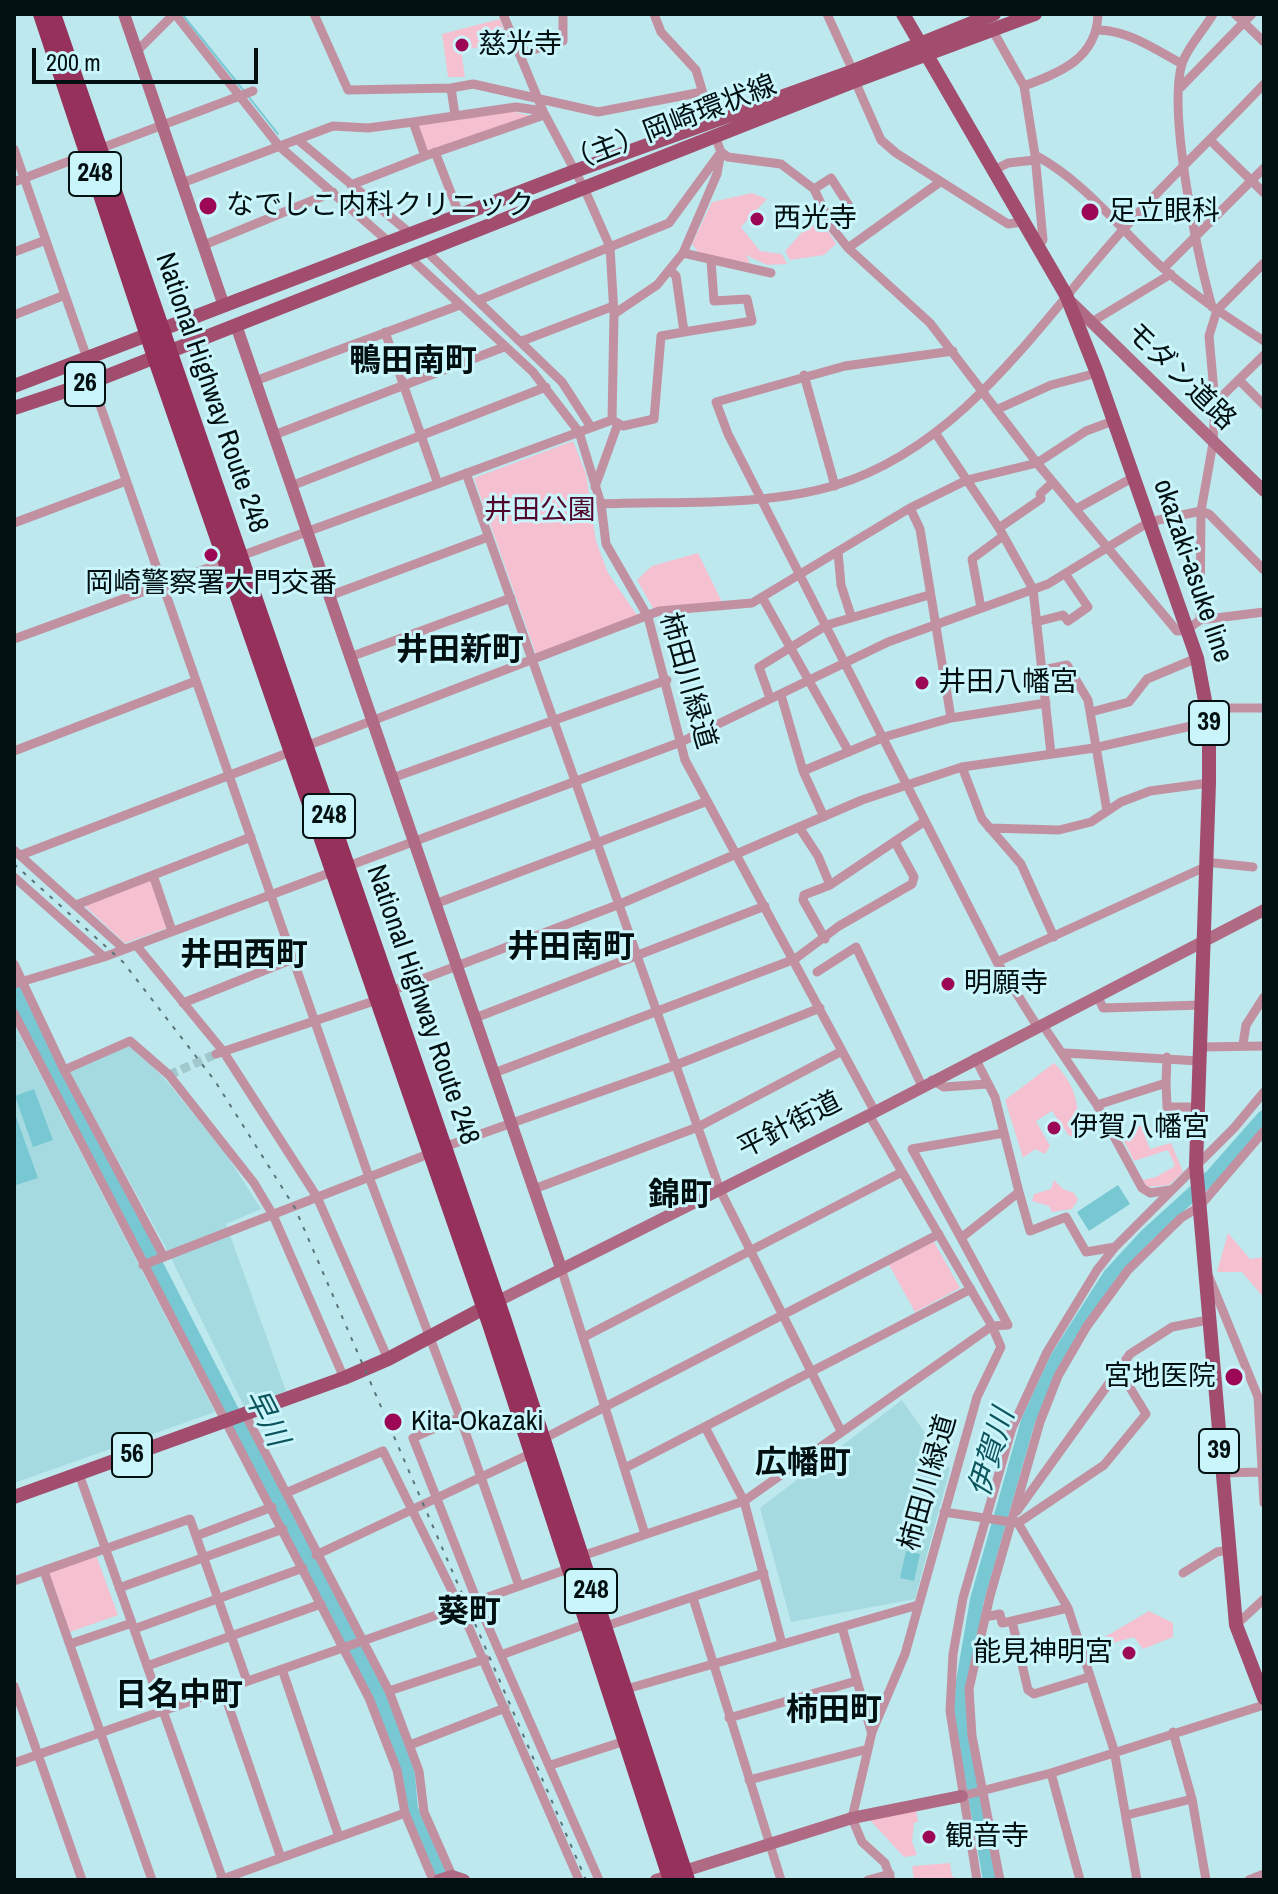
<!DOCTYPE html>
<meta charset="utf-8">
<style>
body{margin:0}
#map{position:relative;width:1278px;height:1894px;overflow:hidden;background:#bce8ee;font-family:"Archivo Narrow",sans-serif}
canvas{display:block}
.frame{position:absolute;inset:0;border:16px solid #021012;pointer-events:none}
.scale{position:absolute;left:32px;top:48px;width:226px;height:36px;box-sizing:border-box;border:4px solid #021012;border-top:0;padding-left:10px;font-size:24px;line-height:28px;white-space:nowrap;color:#021012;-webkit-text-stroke:6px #c9f5fb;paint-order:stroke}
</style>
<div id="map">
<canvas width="1278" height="1894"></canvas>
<div class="frame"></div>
<div class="scale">200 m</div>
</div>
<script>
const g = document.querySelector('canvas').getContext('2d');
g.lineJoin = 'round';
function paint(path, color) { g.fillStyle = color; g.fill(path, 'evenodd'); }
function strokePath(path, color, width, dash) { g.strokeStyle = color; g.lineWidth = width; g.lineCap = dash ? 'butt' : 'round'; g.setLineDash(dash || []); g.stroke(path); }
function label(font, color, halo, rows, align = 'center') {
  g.font = font + ' "Archivo Narrow","Noto Sans JP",sans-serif'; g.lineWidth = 6; g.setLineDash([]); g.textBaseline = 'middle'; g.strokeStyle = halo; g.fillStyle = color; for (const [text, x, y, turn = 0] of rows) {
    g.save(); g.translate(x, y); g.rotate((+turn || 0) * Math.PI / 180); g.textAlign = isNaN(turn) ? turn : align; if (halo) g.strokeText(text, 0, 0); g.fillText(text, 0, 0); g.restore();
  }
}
paint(new Path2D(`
 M14 1024 215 1412 14 1483Z
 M129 1044 165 1079 226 1154 261 1209 226 1224 286 1391 244 1406 164 1244 69 1071Z
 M902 1400 950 1469 915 1599 791 1622 760 1508Z`), '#a5dae0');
paint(new Path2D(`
 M500 19 508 43 461 50 465 77H448L442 34Z
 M512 111 534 117 428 152 418 125Z
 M752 193 767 199 741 227 760 251 782 254 787 264 767 265 746 255 750 263 700 255 692 244 712 202Z
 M822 221 836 244 824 255 790 260 785 251 804 230Z
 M573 441 586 474 596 541 608 573 639 618 536 654 474 478Z
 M698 553 722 602 653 608 637 580 652 566Z
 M151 880 167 928 125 943 85 906Z
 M1054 1063C1076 1085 1080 1105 1077 1136H1069L1052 1111 1036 1121 1050 1146 1045 1154 1035 1149 1023 1158 1005 1100Z
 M1148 1121 1153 1133 1145 1137 1150 1149 1171 1143 1183 1172 1169 1185 1147 1187 1143 1180 1156 1177 1175 1166 1168 1150 1134 1161 1122 1137Z
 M1054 1180 1063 1189 1074 1193 1078 1200 1072 1209 1052 1212 1049 1206 1032 1201 1034 1194 1051 1189Z
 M1228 1233 1250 1259 1264 1257V1298L1242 1272H1217Z
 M933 1240 960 1288 915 1312 888 1263Z
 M96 1555 118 1615 70 1632 49 1572Z
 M1149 1611 1173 1623V1637L1143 1649 1134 1637 1116 1642 1096 1653 1093 1644Z
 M916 1810 918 1822 914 1823 912 1842 917 1855 904 1857 870 1820Z
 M950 1863 952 1876 959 1880H914L912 1866Z`), '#f5c1d1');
paint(new Path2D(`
 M34 1089 53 1140 33 1147 15 1096Z
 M14 1111 38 1178 16 1185 14 1179Z
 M1118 1185 1130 1204 1089 1231 1077 1212Z
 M906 1551 920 1554 914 1581 900 1578Z`), '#78c8d3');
strokePath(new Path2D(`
 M182 14 244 91
 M248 96 278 134`), '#78c8d3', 2);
strokePath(new Path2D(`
 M14 990 378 1693 407 1766 411 1809 444 1880
 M990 1880 959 1705 977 1600 1028 1421 1057 1358 1110 1275 1146 1236 1212 1176 1264 1117`), '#78c8d3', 14);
strokePath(new Path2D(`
 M169 1075 216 1054`), '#a0c8cd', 9, [9, 4.5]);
strokePath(new Path2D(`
 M175 14 279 146 390 243
 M314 14 348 90 451 88 473 84 598 112 702 92
 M654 14 661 32 696 70 712 123
 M827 14 853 71
 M1235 14 1264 42
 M1098 30C1128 30 1156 50 1182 64
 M993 31 1024 86 1035 155 1043 240 1037 247
 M137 51 174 14
 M519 54 563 41V14
 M855 81 881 140 896 153 1008 224 1022 222
 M1024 86C1060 73 1097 58 1098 14
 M1181 87 1252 14
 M451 88 455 115
 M543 111 516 107 413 122 425 156 544 115
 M298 140 411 234
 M1211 141 1264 193
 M14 149 87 358
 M99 149 253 91
 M435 152 460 216
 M721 152 728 157 781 164 814 189 833 229 848 248 930 323 1037 463 1177 631 1187 630 1200 620 1264 612
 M1035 155C1087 183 1120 230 1164 269 1195 296 1230 319 1264 341
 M992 171 1008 163 1035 160
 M14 182 88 154
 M182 183 333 126 368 128 413 122
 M351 185 425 156
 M814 189 831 178 851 209 831 220
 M204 245 333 192
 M848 248 940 182
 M425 250 562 382 591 427
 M14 252 46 240
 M683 253 771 273
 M408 256 533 372 579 432 601 504 606 544 648 617 685 760 875 1112
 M1164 268 1264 168
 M671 271 676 276 684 332 752 321 747 299 714 301 711 261
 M479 300 669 223 721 152
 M1212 307C1198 257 1166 107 1183 61 1190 44 1204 30 1213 14
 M614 314 657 285 683 253 717 174 721 152 715 136
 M14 315 65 295
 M1090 323 1171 274
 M385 332 438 484
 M522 341 611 307
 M953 351 845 366 716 402 728 434 997 962 1037 1026
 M804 375 835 486
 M1239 380 1264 405
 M255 381 460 305
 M92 382 369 1177 460 1417 519 1586
 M1215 403 1264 355
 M996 410 1051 385 1097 373
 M612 420 623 426 654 419 661 336 684 332
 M936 434 999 528 1033 589 1051 754
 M274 435 504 347
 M466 473 720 1190 841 1431
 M291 486 546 387
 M595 487 617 426
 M601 504C674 501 765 507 836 485 961 447 1037 326 1121 232 1166 181 1217 134 1264 84
 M910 508 920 529 951 718 1046 703
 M1076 509 1132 478
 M14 523 126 481
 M999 528 1041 499 1040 494 1053 482
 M838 552 841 585 851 616
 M329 596 488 537
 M762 597 849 752
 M981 608 972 559 1003 536
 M1200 620 1201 511 1213 443 1215 403 1209 336 1217 310 1264 263
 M1036 622 1063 615 1068 621 1088 607 1066 575
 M14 639 612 420 614 314 610 247 584 188 543 111 503 14
 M350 657 511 598
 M1043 670 1067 665 1088 700 1107 811
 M781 695 803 771 824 817
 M770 698 759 667 827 625 929 595
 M1207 708H1264
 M1091 712 1129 702 1147 679 1197 658
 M14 751 196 681
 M962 767 982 819 1021 864 1054 937
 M803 771 884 737 951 718
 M392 778 667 680
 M799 827 818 856 830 885
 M989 828 1059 830 1091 822 1121 802 1150 791 1209 783
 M14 850 124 949
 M21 855 659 611 752 603 910 508 967 480 1037 463 1086 431 1113 421
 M1205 862 1253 867
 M153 875 172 931
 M14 877 104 957
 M435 904 705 802
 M76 905 251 837
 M825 939 803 900 804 895 830 885 925 821
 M136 945 223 1051 317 1197 388 1359
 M997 962 1205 867
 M14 964 64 1070 164 1257
 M817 972 856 947 922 1086
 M14 984 104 957 681 742 888 642 1048 584 1149 522 1201 511 1209 514 1264 570
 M391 991 620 904 862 800 907 785 962 767 1094 748 1209 722
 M1098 997 1103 1008 1202 1005
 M183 1003 293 959
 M14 1013 369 1698 397 1770 405 1813 433 1880
 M475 1018 765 906
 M1042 1024 1097 1105 1142 1188 1150 1193 1170 1190
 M1243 1044 1246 1025 1264 997
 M1201 1047 1264 1046
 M1065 1053 1199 1061
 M216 1054 377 1000
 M64 1070 130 1041 169 1075 254 1183 273 1215 344 1378
 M494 1073 795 959 839 926 912 884 914 877 895 842
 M932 1080 944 1087 987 1084
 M1166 1083 1167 1057
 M1097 1105 1166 1083 1167 1107H1198
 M869 1115 992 1326 1001 1347 977 1397 905 1654 872 1732 852 1818 862 1842 885 1863 891 1880
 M444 1147 676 1065 820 1008
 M534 1189 698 1127 842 1051
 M1019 1192 1030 1231 1066 1217 1086 1252 1115 1247
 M961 1238 912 1149 1004 1133
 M143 1265 431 1153
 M561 1268 645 1534
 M1209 1277 1258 1397 1264 1503
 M584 1337 902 1172
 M245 1414 389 1691 419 1771 424 1812 454 1880
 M460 1417 413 1438 477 1601 599 1880
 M705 1427 744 1501 782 1644
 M541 1440 939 1234
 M625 1468 971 1289
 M1221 1473 1262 1472
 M79 1474 223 1880
 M286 1493 383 1451 460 1607 579 1880
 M1017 1511 1130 1354 1172 1327 1208 1320
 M944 1512 1018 1523 1104 1465 1146 1414 1118 1368
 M1018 1523 1068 1608 1114 1750 1137 1880
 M196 1536 272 1507
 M316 1555 530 1454
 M579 1557 744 1501 992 1326 1008 1325 961 1238 1019 1192 995 1097 975 1058
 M44 1571 152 1880
 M1183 1573 1217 1552 1228 1550
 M14 1581 190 1519 247 1681
 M119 1588 283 1529
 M693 1598 781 1880
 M1068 1608 1012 1621 1028 1690 1034 1694 1089 1677
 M985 1617 1000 1614 1002 1623 1012 1621
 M1236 1625 1264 1599
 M603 1627 764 1573
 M842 1627 871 1731
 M134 1629 303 1568
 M70 1644 132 1623
 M501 1655 586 1624
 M147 1666 321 1604
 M282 1669 339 1837
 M14 1686 82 1880
 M223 1690 281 1858
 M623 1690 918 1605
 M389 1691 485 1659
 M729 1718 856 1681
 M1173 1732 1192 1799 1206 1880
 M410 1745 505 1708
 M14 1763 568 1569
 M551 1765 625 1741
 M1051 1773 1080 1880
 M749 1780 868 1749
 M962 1796 1051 1773 1264 1705
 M1127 1815 1192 1799
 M220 1880 405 1813
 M868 1880 890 1874
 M977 1880 950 1711 953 1654 963 1598 1012 1428 1047 1352 1097 1270 1115 1247 1234 1128 1264 1092
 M1000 1880 972 1736 969 1689 990 1596 1040 1422 1058 1376 1087 1326 1128 1270 1181 1218 1199 1207 1264 1131
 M1249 1880 1264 1874`), '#c291a1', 9);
strokePath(new Path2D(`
 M124 14 224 306
 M1072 303 1264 491
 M236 325 561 1268
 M490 1305 875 1112 1264 910
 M439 1880 452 1876 464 1880
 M656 1880 852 1818 962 1796`), '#b16a83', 12);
strokePath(new Path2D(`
 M903 14 1066 295 1097 373 1197 658 1209 722V783L1196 1165 1236 1625 1264 1698
 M14 386 575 171 853 71 994 14
 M14 408 92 382 855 81 1035 14
 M14 1497 344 1378 388 1359 484 1308`), '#a24d6e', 14);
strokePath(new Path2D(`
 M41 14 155 357 490 1324 671 1880
 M53 14 503 1318 687 1880`), '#95315b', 16);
strokePath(new Path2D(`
 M14 864 123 962 215 1081 295 1208 586 1880`), '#597578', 2, [4, 8]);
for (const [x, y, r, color] of [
 [462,45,8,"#9c0856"],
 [208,206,10,"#9c0856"],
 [1090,212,10,"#9c0856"],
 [757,219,8,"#9c0856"],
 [211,555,8,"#9c0856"],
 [922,683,8,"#9c0856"],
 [948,984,8,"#9c0856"],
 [1054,1128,8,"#9c0856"],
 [1234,1377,10,"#9c0856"],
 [393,1422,10,"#9c0856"],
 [1129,1653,8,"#9c0856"],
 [929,1837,8,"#9c0856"]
]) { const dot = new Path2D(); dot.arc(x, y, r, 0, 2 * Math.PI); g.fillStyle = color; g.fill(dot); strokePath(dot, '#c9f5fb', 3); }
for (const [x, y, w] of [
 [95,174,52],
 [85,384,40],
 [1209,723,40],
 [329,816,52],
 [1219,1451,40],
 [132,1455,40],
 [591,1591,52]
]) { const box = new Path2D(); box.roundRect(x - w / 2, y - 22, w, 44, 6); g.fillStyle = '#c9f5fb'; g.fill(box); strokePath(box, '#021012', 2); }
label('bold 26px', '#021012', null, [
 ["248",95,174],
 ["26",85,384],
 ["39",1209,723],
 ["248",329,816],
 ["39",1219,1451],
 ["56",132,1455],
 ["248",591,1591]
]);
label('28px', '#021012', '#c9f5fb', [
 ["慈光寺",478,45],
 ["なでしこ内科クリニック",226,206],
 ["足立眼科",1108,212],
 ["西光寺",773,219],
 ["岡崎警察署大門交番",211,584,"center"],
 ["井田八幡宮",938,683],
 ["明願寺",964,984],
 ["伊賀八幡宮",1070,1128],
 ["宮地医院",1216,1377,"right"],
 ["Kita-Okazaki",411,1422],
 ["能見神明宮",1113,1653,"right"],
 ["観音寺",945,1837]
], 'left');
label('28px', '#021012', '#c9f5fb', [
 ["（主）岡崎環状線",671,125,-21],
 ["モダン道路",1180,377,44],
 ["National Highway Route 248",211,393,71],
 ["okazaki-asuke line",1192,571,71],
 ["柿田川緑道",687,681,74],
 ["National Highway Route 248",422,1005,71],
 ["平針街道",790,1126,-27],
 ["柿田川緑道",929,1483,-74]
]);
label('28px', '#51052b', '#c9f5fb', [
 ["井田公園",540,511]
]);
label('italic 30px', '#0d555d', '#c9f5fb', [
 ["早川",265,1418,63],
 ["伊賀川",993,1453,-73]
]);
label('bold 32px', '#021012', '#c9f5fb', [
 ["鴨田南町",413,362],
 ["井田新町",460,651],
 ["井田南町",571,948],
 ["井田西町",244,956],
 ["錦町",680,1196],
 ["広幡町",803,1464],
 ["葵町",469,1613],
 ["日名中町",179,1696],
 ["柿田町",834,1711]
]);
</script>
